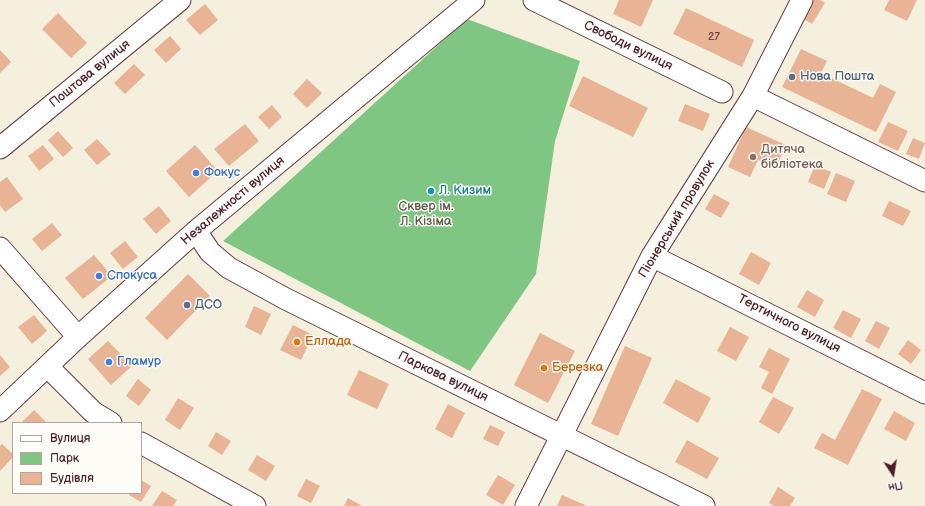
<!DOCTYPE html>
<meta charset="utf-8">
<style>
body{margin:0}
#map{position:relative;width:925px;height:506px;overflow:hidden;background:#f5efdd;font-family:"Balsamiq Sans",sans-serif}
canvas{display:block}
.legend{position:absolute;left:12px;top:422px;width:130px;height:72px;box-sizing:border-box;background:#fdfcf7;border:1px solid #b5a4a5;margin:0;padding:5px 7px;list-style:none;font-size:12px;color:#4a1f2b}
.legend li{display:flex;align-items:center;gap:8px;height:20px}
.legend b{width:20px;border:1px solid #b5a4a5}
.north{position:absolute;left:873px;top:454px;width:40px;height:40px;-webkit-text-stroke:3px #fdfcf7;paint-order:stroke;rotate:168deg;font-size:11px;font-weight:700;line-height:16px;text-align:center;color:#4a1f2b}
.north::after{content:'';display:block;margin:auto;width:14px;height:18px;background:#4a1f2b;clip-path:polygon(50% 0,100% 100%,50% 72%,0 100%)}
</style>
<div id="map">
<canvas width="925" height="506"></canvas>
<ul class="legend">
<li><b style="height:5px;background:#fff"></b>Вулиця</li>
<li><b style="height:11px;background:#7ec682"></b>Парк</li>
<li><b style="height:11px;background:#e8b495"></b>Будівля</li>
</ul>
<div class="north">Пн</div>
</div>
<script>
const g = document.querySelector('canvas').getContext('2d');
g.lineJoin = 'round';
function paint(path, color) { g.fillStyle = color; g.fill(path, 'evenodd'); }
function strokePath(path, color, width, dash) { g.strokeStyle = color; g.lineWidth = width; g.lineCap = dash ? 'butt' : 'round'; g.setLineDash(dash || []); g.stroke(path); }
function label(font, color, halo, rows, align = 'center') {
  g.font = font + ' "Balsamiq Sans",sans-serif'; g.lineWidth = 3; g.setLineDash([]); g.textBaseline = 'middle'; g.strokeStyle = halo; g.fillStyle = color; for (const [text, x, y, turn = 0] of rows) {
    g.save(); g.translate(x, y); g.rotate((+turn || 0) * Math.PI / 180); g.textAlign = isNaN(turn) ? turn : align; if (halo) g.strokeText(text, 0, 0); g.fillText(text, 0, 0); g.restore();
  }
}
paint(new Path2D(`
 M467 19 580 61 555 141 536 274 470 371 223 241Z`), '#7ec682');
paint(new Path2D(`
 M619 0H653L641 27 613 14Z
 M808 0H820L825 3 812 24 798 16Z
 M889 0H917L907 21 884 10Z
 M205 4 218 20 200 35 186 20Z
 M686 8 754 40 742 67 673 34Z
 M58 13 87 43 71 58 42 29Z
 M170 36 181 49 166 63 154 50Z
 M801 49 827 61 821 73 873 98 880 84 896 92 876 132 782 87Z
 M0 50 11 62 0 73Z
 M134 64 145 75 125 94 114 83Z
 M583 76 648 108 633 137 569 106Z
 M307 79 322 93 307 108 293 94Z
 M685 104 710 114 703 131 678 121Z
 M272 105 282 117 269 129 258 117Z
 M888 122 908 131 898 151 878 142Z
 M245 124 259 141 229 166 214 149Z
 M746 127 786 145 776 168 758 160 750 177 728 167Z
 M58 131 73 148 63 157 48 140Z
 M913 138 925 143 919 159 906 154Z
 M97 139 111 154 97 165 84 150Z
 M43 145 54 159 39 171 28 156Z
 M195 145 218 171 189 197 166 171Z
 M815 165 831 172 824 189 808 182Z
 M836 173 855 181 846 202 827 194Z
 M7 177 23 199 5 212 0 205V182Z
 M714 194 730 203 721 218 705 209Z
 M889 201 911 211 903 226 882 216Z
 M159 206 171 221 156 234 143 219Z
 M52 223 62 235 42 251 32 239Z
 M125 241 138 257 123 269 110 253Z
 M751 252 771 263 759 285 739 274Z
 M94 255 112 276 83 299 65 278Z
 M188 274 210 296 167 340 145 318Z
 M807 290 824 300 815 317 797 307Z
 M254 306 271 314 261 335 245 327Z
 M843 310 861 319 851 338 833 328Z
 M34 315 47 331 32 344 18 327Z
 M876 321 890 328 879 349 865 341Z
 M293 325 313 335 301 360 280 350Z
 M730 327 749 337 736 361 717 351Z
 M540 333 575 351 548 403 514 385Z
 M908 340 921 350 911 364 898 354Z
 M108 341 132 366 111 385 88 359Z
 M625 346 652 358 618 436 591 424Z
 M769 348 790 359 772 394 761 388 769 372 759 367Z
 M0 355 10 367 0 376Z
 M359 370 389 384 377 409 347 395Z
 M138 379 151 390 139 406 126 396Z
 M676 379 711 398 698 423 663 403Z
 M862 389 882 399 848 465 814 448 822 433 835 440Z
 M773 397 794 408 779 434 759 422Z
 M178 398 194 408 180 430 165 420Z
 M448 404 465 413 452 438 435 429Z
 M34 410 47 423H21Z
 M894 411 915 423 906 441 884 429Z
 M490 425 505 432 498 446 483 439Z
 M216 432 231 441 222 455 208 446Z
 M687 440 719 458 707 479 675 462Z
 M2 444 13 454V457L0 471V446Z
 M257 455 275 466 266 481 248 470Z
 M498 475 515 485 503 505 486 495Z
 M306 479 320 486 311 503 297 496Z
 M141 480 151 486 141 502 129 495 130 493H141Z
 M778 487 795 498 790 506H774L769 503Z
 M162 491 177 500 173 506H152Z
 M562 495 587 506H557Z
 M348 498 362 506H344Z`), '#e8b495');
const minor = new Path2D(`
 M534 0 722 92
 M753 96 925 181
 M0 148 180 0
 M196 231 210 252 229 268 286 299 704 506
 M0 248 78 337
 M652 256 925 393
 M48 367 93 412 111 423
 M0 411 78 337 196 231 474 0
 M141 443 255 506
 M526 506 652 256 753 96 802 0`);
strokePath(minor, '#643e46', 23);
strokePath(minor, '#fff', 21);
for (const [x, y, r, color] of [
 [792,77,4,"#5c6f8a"],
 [753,157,4,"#8d6e63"],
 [196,173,4,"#3f7fe0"],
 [431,191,4,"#0f9aa8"],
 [99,276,4,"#3f7fe0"],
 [187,305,4,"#5c6f8a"],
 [297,342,4,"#e8710a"],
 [109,362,4,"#3f7fe0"],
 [544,368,4,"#e8710a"]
]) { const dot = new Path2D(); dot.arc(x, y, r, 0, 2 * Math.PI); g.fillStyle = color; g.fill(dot); strokePath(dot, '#fdfcf7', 1.5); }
label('11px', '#724446', null, [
 ["27",714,37]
]);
label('13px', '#4a1f2b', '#fdfcf7', [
 ["Свободи вулиця",628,46,26],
 ["Поштова вулиця",90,74,-39],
 ["Незалежності вулиця",233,201,-40],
 ["Піонерський провулок",677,219,-59],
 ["Тертичного вулиця",789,324,27],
 ["Паркова вулиця",443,377,26]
]);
label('13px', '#4e5e75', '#fdfcf7', [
 ["Нова Пошта",800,77],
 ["ДСО",195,305]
], 'left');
label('13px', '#785e54', '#fdfcf7', [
 ["Дитяча",761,150],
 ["бібліотека",761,165]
], 'left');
label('13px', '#366cbe', '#fdfcf7', [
 ["Фокус",204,173],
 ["Спокуса",107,276],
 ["Гламур",117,362]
], 'left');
label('13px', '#0d838f', '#fdfcf7', [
 ["Л. Кизим",439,191]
], 'left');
label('13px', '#5c5949', '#fdfcf7', [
 ["Сквер ім.",426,207],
 ["Л. Кізіма",426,222]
]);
label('13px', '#c56008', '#fdfcf7', [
 ["Еллада",305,342],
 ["Березка",552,368]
], 'left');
</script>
